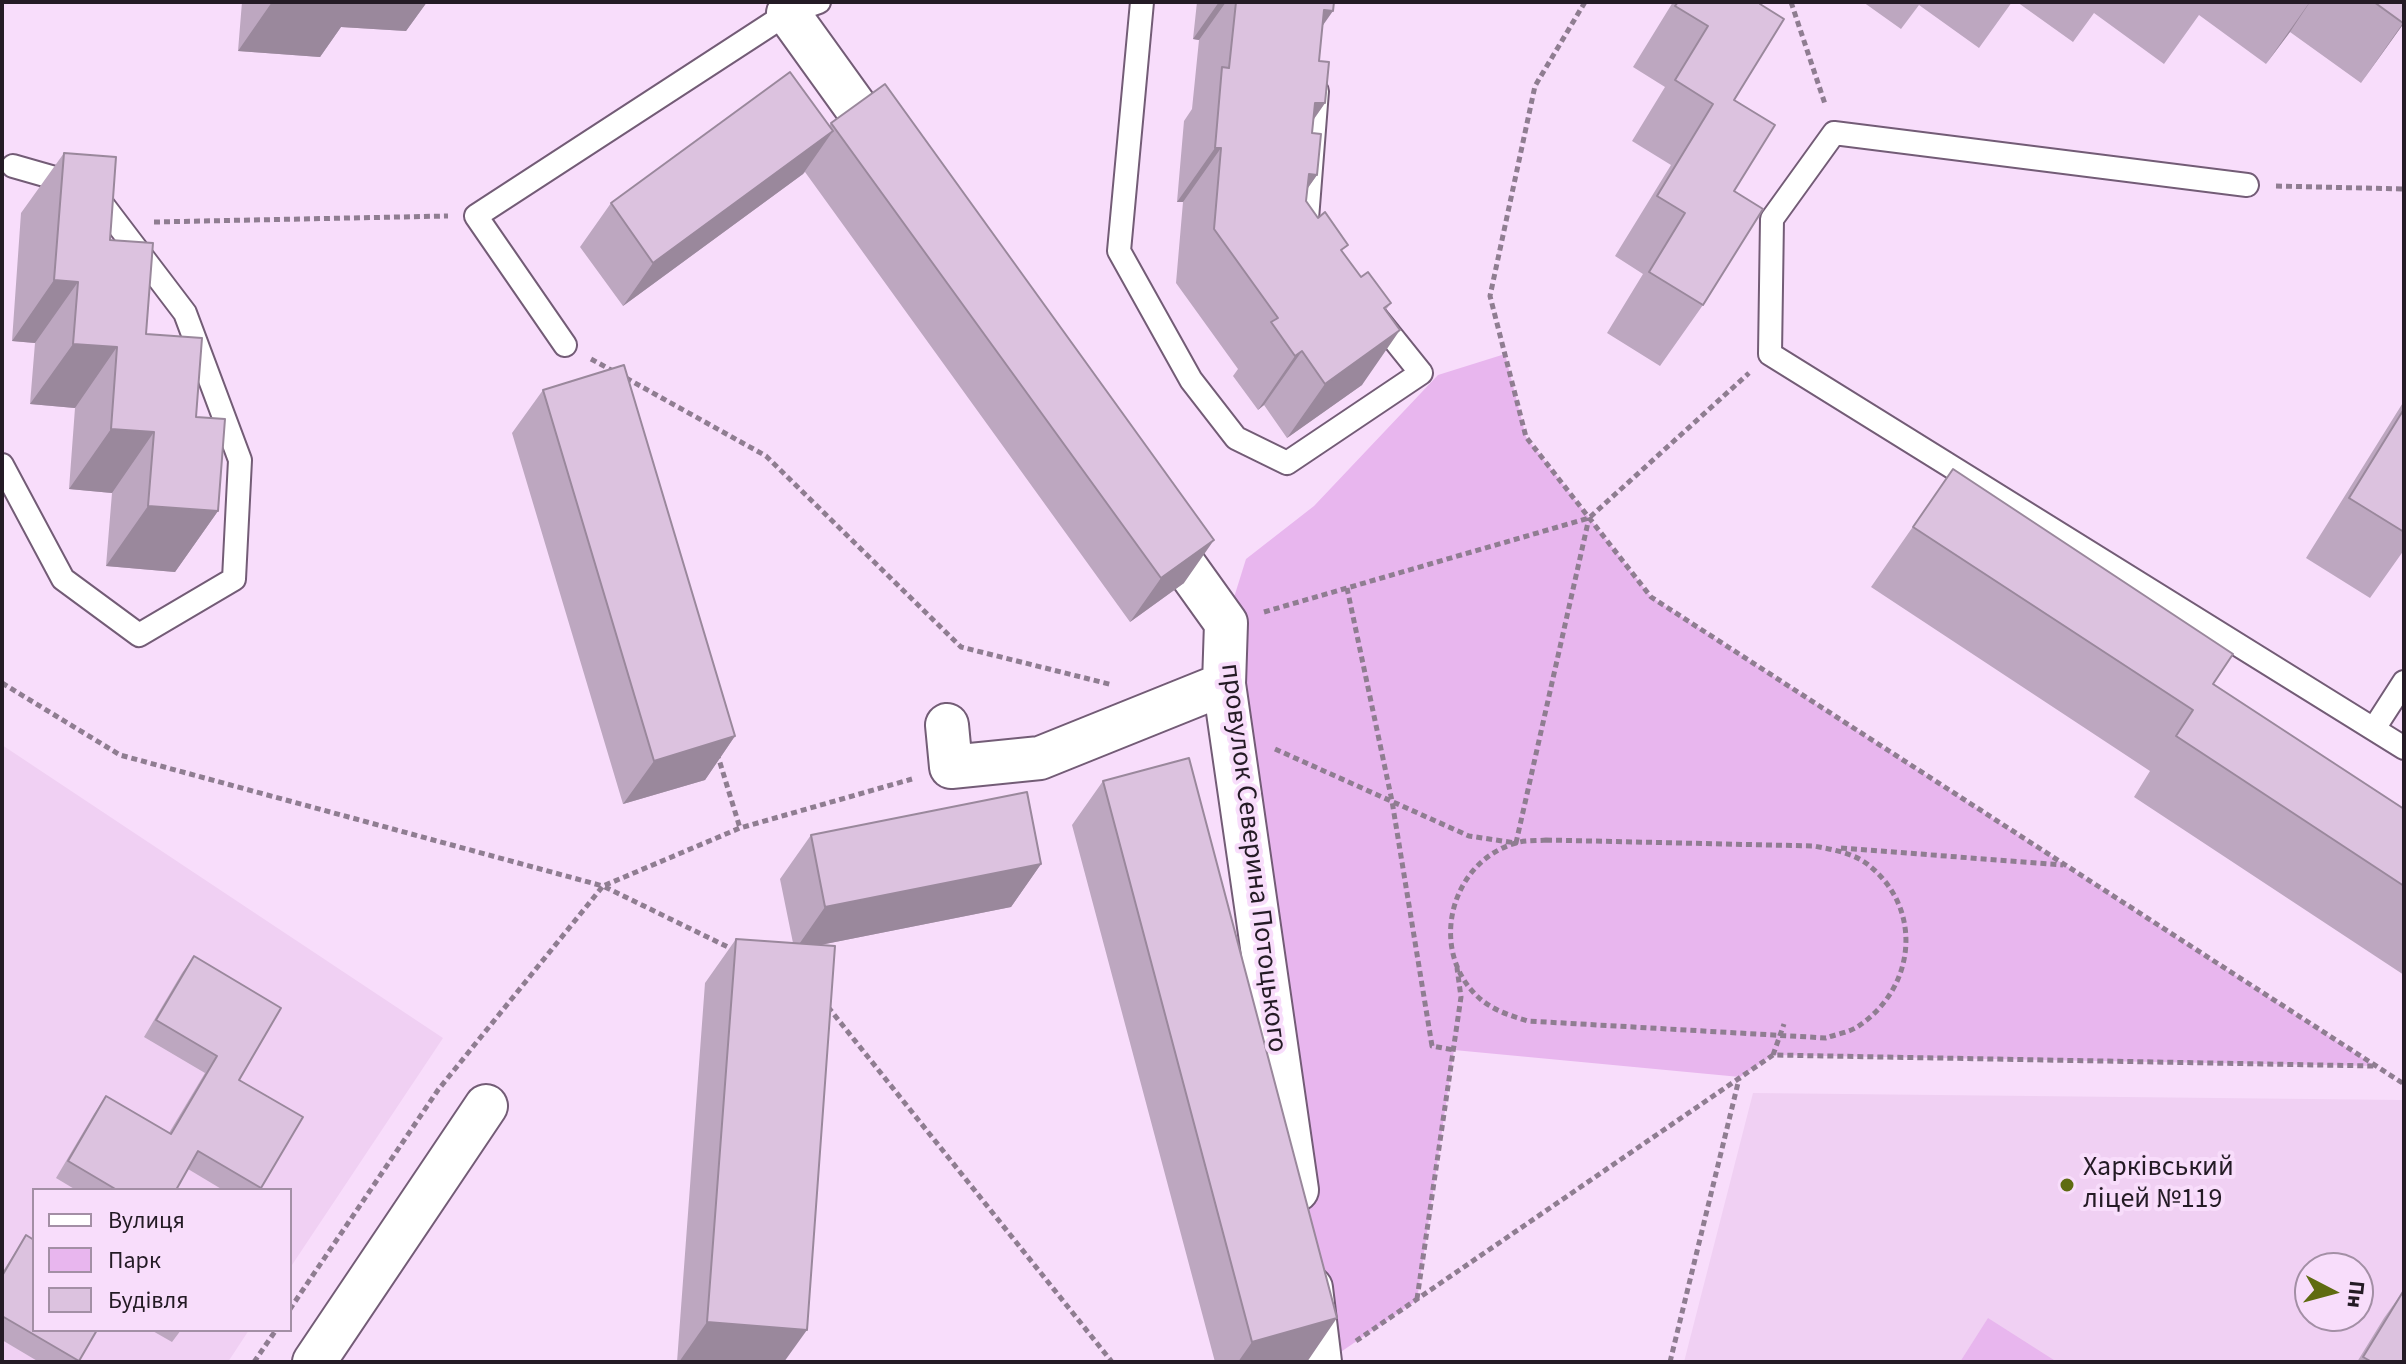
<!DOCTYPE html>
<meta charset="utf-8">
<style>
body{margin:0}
#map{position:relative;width:2406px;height:1364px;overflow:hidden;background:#f8ddfb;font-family:"Source Sans 3",sans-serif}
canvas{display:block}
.frame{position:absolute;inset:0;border:4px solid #241b25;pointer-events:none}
.legend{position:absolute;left:32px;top:1188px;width:260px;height:144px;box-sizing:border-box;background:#f8ddfb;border:2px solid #a38fa5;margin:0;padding:10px 14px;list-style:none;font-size:24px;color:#241b25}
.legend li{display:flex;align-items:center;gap:16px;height:40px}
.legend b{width:40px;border:2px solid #a38fa5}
.north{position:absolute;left:2294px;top:1252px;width:80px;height:80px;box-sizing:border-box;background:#f8ddfb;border:2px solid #a38fa5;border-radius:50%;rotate:96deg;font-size:22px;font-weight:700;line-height:32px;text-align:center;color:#241b25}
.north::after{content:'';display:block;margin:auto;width:28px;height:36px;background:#5f6b11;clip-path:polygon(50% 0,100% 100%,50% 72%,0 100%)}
</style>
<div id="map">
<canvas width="2406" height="1364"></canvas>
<div class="frame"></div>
<ul class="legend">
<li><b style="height:10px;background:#fff"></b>Вулиця</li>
<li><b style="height:22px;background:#e8b6ee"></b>Парк</li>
<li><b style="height:22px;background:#dcc2df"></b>Будівля</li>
</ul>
<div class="north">Пн</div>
</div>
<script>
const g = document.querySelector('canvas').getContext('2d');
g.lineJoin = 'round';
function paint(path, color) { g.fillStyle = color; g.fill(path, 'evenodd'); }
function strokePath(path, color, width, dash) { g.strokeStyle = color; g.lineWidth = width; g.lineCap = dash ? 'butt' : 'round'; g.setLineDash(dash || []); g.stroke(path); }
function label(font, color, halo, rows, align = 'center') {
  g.font = font + ' "Source Sans 3",sans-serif'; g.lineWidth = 8; g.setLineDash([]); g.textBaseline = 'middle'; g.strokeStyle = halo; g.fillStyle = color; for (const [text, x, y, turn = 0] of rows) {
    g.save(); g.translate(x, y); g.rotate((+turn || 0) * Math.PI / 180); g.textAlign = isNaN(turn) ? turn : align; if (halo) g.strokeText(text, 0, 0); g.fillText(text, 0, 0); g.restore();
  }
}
paint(new Path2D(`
 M2 745 443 1038 290 1268V1190H34V1330H249L228 1362H2Z
 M1753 1093 2402 1100 2404 1362H1684ZM2310 1268H2358V1316H2310Z`), '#f0d0f3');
paint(new Path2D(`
 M1505 354 1526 437 1651 597 2375 1066 1773 1055 1740 1077 1454 1050 1417 1300 1326 1362 1226 623 1246 559 1314 506 1438 375Z
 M1988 1318 2057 1362H1960Z`), '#e8b6ee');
const service = new Path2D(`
 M1142 2 1119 251 1191 380 1236 438 1287 463 1421 373 1376 317
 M2247 185 1834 133 1772 219 1770 354 2404 748
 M1306 232 1317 91
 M565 345 476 216 788 13 819 2
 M2 465 63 579 139 635 234 579 240 460 185 313 90 188 13 166
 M2375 727 2404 682`);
const minor = new Path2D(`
 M788 13 888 152
 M1158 528 1226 623 1224 684 1297 1190
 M947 725 951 767 1040 758 1224 684
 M1311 1288 1320 1362
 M314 1362 486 1106`);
strokePath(service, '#735c76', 26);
strokePath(minor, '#735c76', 46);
strokePath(new Path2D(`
 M1585 2 1535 86 1490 296 1526 437 1651 597 2404 1084
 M1791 2 1825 104
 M2276 186 2404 189
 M154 222 448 216
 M591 359 613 371
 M626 378 766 456 961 647 1113 685
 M1347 588 1392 801 1432 1046 1454 1050
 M1264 612 1589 518 1749 373
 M2 683 120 755 603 886 438 1090 290 1309
 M1275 749 1469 836 1516 843 1589 518
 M717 753 740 828
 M1546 840 1814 846C1834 850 1855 853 1871 867 1923 911 1915 987 1860 1025 1851 1032 1837 1034 1826 1038L1528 1021C1508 1015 1489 1009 1474 993 1429 945 1452 861 1516 843 1525 840 1537 841 1546 840Z
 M1841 848 2063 865
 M736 951 603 886 740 828 912 779
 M828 1007 1112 1362
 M1773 1055 1784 1024
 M1417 1299 1461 997 1457 968
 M1356 1341 1773 1055 2374 1066
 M254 1362 276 1330
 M1670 1362 1739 1079`), '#8f7d91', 5, [6, 4]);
strokePath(service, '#fff', 22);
strokePath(minor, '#fff', 42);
paint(new Path2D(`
 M242 2H427L406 31 341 27 320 57 238 51Z
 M1197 2H1334L1322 26 1319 61 1325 103 1314 119 1312 133 1317 175 1307 189 1306 201 1361 277 1391 303 1385 311 1362 385 1287 438 1264 405 1258 410 1233 376 1238 369 1176 283 1183 202H1177L1184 121 1192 109 1199 40 1193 39Z
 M1673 2H1762L1734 100V191L1703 305 1660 366 1607 333 1643 274 1615 256 1671 165 1632 141 1665 87 1633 67Z
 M1863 2H2012L1979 48 1919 5 1901 29Z
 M2017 2H2404V23L2361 83 2290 32 2266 64 2199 15 2164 64 2094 13 2073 42Z
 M831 123 1184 583 1130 622 805 172 803 174 623 306 580 247 611 203 829 126Z
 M64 153 110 240 146 334 196 417 218 511 175 572 106 566 112 493 69 489 75 408 30 404 35 343 12 341 21 213Z
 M543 390 735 736 705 780 623 804 512 433Z
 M2404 401V550L2370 598 2306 558Z
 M1953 469 2213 684 2404 809V975L2134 797 2150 771 1871 587Z
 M1103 781 1307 1362H1215L1072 825Z
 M811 835 1041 864 1011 907 820 945 784 1362H677L705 983 736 939 793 943 780 879Z
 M194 956 239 1080 303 1117 260 1190H223L188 1169 176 1190H76L56 1178 94 1114 106 1096 169 1133 205 1073 144 1037 182 973Z
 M26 1235 97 1330 78 1362H39L2 1340V1273Z
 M2404 1290V1362H2357L2384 1318Z
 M151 1330H181L172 1342Z`), '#bda7c0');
paint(new Path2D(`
 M272 2H427L406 31 341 27 320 57 238 51Z
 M1219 2H1226L1199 40 1193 39Z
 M2310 2 2290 32 2266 64 2309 3Z
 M1324 10 1333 11 1295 65Z
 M2404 22V23L2361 83 2403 23Z
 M1315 103H1325L1287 157Z
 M833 131 803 174 623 306 653 263Z
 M1215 148H1221L1183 202H1177Z
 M1309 174 1317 175 1279 229Z
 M54 280 78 282 35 343 12 341Z
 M1400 330 1362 385 1287 438 1325 384Z
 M73 344 117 347 75 408 30 404Z
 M1302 351 1264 405 1258 410 1295 356Z
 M111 429 154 432 112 493 69 489Z
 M148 506 218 511 175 572 106 566Z
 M1214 540 1184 583 1130 622 1161 578Z
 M735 736 705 780 623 804 654 761Z
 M1041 864 1011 907 795 950 825 907Z
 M1337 1318 1307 1362H1238L1252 1342Z
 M707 1322 807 1330 784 1362H679Z`), '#9a889c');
const building = new Path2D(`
 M1236 2H1334L1333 11 1324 10 1319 61 1329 62 1325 103H1315L1312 133 1321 134 1317 175 1309 174 1306 201 1318 218 1325 212 1348 245 1341 250 1361 277 1368 272 1391 303 1384 308 1400 330 1325 384 1302 351 1295 356 1271 322 1278 318 1214 229 1221 148H1215L1222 67 1229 68Z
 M1678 2H1762L1760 4 1784 19 1734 100 1775 125 1734 191 1763 209 1703 305 1649 272 1685 213 1657 196 1713 104 1675 80 1708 26 1675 6Z
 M2374 2H2404V22L2403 23Z
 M790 72 833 131 653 263 611 203Z
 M885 84 1214 540 1161 578 831 123Z
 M64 153 116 157 110 240 153 243 146 334 202 338 196 417 225 419 218 511 148 506 154 432 111 429 117 347 73 344 78 282 54 280Z
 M624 365 735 736 654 761 543 390Z
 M2404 409V532L2349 498Z
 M1953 469 2233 654 2213 684 2404 809V886L2176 736 2193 710 1913 527Z
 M1189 758 1337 1318 1252 1342 1103 781Z
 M1027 792 1041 864 825 907 811 835Z
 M736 939 835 946 807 1330 707 1322Z
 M194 956 281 1008 239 1080 303 1117 261 1188 198 1151 176 1190H117L68 1161 106 1096 171 1134 217 1056 156 1020Z
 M26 1235 34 1240V1330H97L79 1361 2 1316V1276Z
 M2404 1290V1362H2372L2363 1357Z`);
paint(building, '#dcc2df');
strokePath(building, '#9a889c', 2);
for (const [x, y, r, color] of [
 [2067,1185,8,"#5f6b11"]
]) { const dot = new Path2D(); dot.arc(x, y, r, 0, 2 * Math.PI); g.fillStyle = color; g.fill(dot); strokePath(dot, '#f8ddfb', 3); }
label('28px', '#241b25', '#f8ddfb', [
 ["провулок Северина Потоцького",1252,858,83]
]);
label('28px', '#241b25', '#f8ddfb', [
 ["Харківський",2083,1169],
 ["ліцей №119",2083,1201]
], 'left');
</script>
